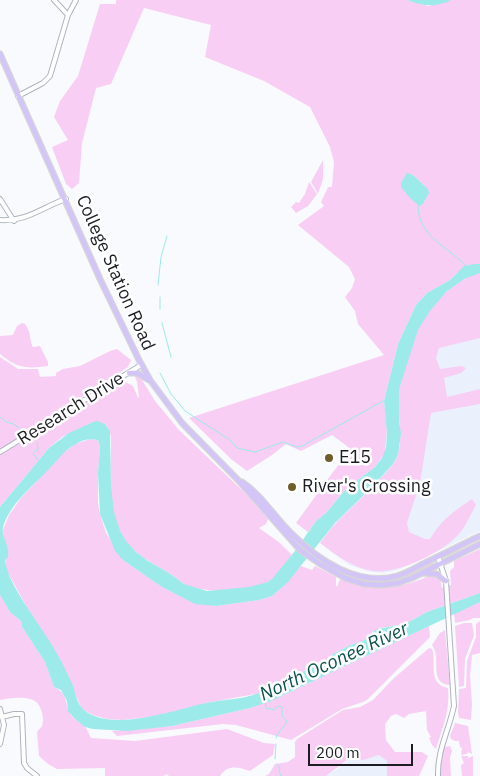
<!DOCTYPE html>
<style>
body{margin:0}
#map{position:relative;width:480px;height:776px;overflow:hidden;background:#f9fafd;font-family:"IBM Plex Sans",sans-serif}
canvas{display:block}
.scale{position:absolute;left:308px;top:744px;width:105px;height:22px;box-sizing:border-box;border:2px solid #1b1d22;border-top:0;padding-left:6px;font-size:15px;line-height:18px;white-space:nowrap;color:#1b1d22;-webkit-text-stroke:4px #fff;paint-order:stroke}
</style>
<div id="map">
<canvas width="480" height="776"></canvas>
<div class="scale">200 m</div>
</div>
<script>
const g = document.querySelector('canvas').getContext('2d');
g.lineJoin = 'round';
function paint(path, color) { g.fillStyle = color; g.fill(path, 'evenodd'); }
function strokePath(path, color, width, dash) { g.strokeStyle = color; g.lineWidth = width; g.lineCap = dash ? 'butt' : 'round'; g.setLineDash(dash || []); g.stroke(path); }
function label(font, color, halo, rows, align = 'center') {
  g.font = font + ' "IBM Plex Sans",sans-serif'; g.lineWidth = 5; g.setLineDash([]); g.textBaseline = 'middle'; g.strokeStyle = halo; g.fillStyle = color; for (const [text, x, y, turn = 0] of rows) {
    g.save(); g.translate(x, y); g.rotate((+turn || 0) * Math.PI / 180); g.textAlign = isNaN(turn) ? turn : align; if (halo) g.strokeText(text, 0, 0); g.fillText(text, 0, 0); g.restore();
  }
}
paint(new Path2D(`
 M480 273V531L398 570 383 573 370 572 349 565 331 552 321 542 393 464 455 284 464 279Z
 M356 752 390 757 387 776H325L339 768Z`), '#eaf1fd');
paint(new Path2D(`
 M116 0H407L428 6 451 0H480V264H475L457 273 450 280 427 293 416 305 398 344 384 401 387 427 385 453 375 467 346 489 326 513 316 521 308 532 296 523 333 472 349 452 347 446 332 435 301 451 286 444 272 455 247 471 231 459 189 418 384 355 358 324 355 311 345 297 352 288 355 279 349 267 298 225 324 206 321 202 328 187H332L334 162 330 147 310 107 264 81 205 57 211 25 144 8 111 84 96 88 82 143 79 183 72 189 66 184 52 147 68 140 54 117 60 101 78 76 100 4H116ZM413 175 426 187H401L403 180Z
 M323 160V179L318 194 311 182Z
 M309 182 317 194 308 206 296 213 291 207 296 202 299 203 305 194Z
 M480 273V338L439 348 436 358 440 369 461 366 466 368 461 373 444 378 447 397 480 389V404L431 413 420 483 407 523 409 532 425 539H430C442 519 453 512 472 499L476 505C470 515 465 529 456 537 441 553 395 575 373 571 353 568 336 555 320 543 337 518 360 501 380 479 385 473 391 468 395 461 406 440 396 416 398 393 399 383 403 374 406 364 410 353 413 342 417 331 426 309 456 277 480 273Z
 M22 323 25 324C32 333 29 341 33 347L40 346 48 362V366C26 369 17 368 0 354V336L13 335 17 326Z
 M117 349 131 360 128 367 0 450V357L18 369H38L40 377 56 376V373L63 369 80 366 110 351Z
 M134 374 139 375 155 401 179 430 244 492 268 519 266 524 259 528 280 543 292 555C286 564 279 575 270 581 251 593 204 594 184 584 179 581 174 576 169 573 150 562 130 552 120 532 106 502 112 468 111 437 110 432 109 428 105 424L93 422 62 437 49 448 0 507V455L109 387 123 381 133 386 138 398 139 397 137 382Z
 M90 439 98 440 100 447 98 473V504L100 514 106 533 123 560 162 587 192 602 216 606 259 600 272 596 280 589 301 566 312 570 315 566 336 577V586L337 587 339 581 341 579C372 592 402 589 431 575L440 578 442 588 451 585 450 571 454 567V561L480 549V593L427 612 405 624 380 628 373 632 363 641 350 645 330 656 326 660 261 693 206 703 160 716 122 720 107 719 93 715 82 709 57 654 26 606 6 569 3 530 9 515 21 498 62 454 75 444Z
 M431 563 434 564 433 565C404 580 384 588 352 577L353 575C384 582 403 577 431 563Z
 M0 595 10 612 21 621 22 627 45 662 54 687C69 694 64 703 70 713 74 720 81 722 85 727 88 730 89 735 91 738L135 741 227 729 264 743 275 744 273 755 250 771C238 767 228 764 220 776H169L167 774 163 776H105V768L57 769 48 764 39 756 37 732C38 730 41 728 42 726 45 718 41 703 33 700 24 696 9 698 0 700Z
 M480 602V618H473L470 620 455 623 454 613Z
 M480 621V653L472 655 470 675 472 704 471 720 459 718 458 713 459 689 466 688 467 661 476 637V624Z
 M464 623H472L474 635 465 659 464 686 459 687 455 626Z
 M429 626 430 637 368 699 363 702 342 709 291 740 236 725 223 724 117 736 112 731 172 726 250 708 284 695Z
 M445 630 450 685C433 684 437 668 436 656 436 652 434 648 432 645L440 633Z
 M429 648 432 649C437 663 427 684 448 688 450 712 443 726 436 749L432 745 429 738 431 737 427 730 426 711 409 714 404 718 396 714 391 716 385 724 386 740 395 752H422L428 756 419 776H387V761L379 755 363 760H347L326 776H265L269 774 275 764 288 762 295 757V742L297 739 343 710 360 707 373 700 393 679Z
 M455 723 468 726 472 754 468 752 467 754 461 755 462 748 460 747 459 741H455L451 739 450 736Z
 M450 746 452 751 450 758 451 776H440L442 751 445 747Z
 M461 756H468V758L473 756V776H462L461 765 464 763Z`), '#f8cef4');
paint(new Path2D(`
 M407 0H451C435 8 423 6 407 0Z
 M407 173 413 175 428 189 429 193 422 205 419 206 410 198 401 187V183Z
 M475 264H480V273L464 279 446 292 429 312 418 330 399 389V421L401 434 398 454 393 464 372 487 335 523 288 582 272 596 259 600 216 606 195 604 162 587 123 560 115 551 100 514 98 473 100 447 98 440C90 438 82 440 76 444 64 450 57 461 48 470 32 487 10 504 3 527 1 537 10 545 8 557L5 560C7 583 38 622 50 642 59 656 67 672 73 686 76 695 77 704 84 710 112 733 174 710 206 703 224 699 244 700 261 692 283 683 305 670 326 660L330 656 350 645 363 641 377 629 405 624 427 612 480 593V602L271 701 250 708 172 726 127 731 93 729 85 727 74 718 68 711 67 701 61 690 54 687 45 662 22 627 21 621 10 612 0 595V507L49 448 69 433 93 422 97 421 105 424 110 431 111 486 114 512 120 531 126 541 136 552 148 561 169 573 184 584 207 591 249 587 268 582 273 578 295 551 316 521 326 513 346 489 375 467 382 458 386 448 387 432 384 401 398 344 416 305 427 293 450 280 464 266Z`), '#9ceae9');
strokePath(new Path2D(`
 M418 206C418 237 449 247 467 267
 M158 285 161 257 167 236
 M160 297V309
 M162 323 171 357
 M160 373 171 394 185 411 230 440 237 448 255 452 283 442 297 447 302 446 383 401
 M0 417 6 422 14 424 24 432
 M37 443 38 449 33 453 38 460
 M265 702 266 708 275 710 278 706 282 707V716L287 721C285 726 280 730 277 735L276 738
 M275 759 276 744
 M277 764 280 768 279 771 281 776`), '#9ceae9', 1);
const minor = new Path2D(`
 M54 0 68 15
 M18 96 43 83 50 76 68 15 76 0
 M0 199 14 221
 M0 220C27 222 42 207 66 199
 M0 452 141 365
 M0 709 4 725 0 744
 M2 717 14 714H22L24 763 27 768 37 776
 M438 776C437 751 449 730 454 706L446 581 438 557`);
const major = new Path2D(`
 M0 54 100 279 139 360 150 380 182 423 238 480 300 550 320 564 345 578 364 584 382 585 398 583 412 578 480 544
 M129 373H137L149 380
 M242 482C262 495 274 517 292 534 318 560 358 587 397 576 408 573 418 566 429 561 446 553 463 544 480 536
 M423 573 437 574 446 581`);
strokePath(minor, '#adb4c1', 6);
strokePath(major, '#d6d6d7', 7);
strokePath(minor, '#fff', 4);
strokePath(major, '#d3c5f7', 4.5);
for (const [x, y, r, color] of [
 [329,458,5,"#6d5e2b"],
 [292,487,5,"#6d5e2b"]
]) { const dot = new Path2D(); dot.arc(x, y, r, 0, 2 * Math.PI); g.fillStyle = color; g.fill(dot); strokePath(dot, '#fff', 2); }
label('18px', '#1b1d22', '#fff', [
 ["College Station Road",115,273,66],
 ["Research Drive",71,409,-32]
]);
label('18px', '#1b1d22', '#fff', [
 ["E15",339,458],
 ["River's Crossing",302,487]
], 'left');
label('italic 19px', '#0b5251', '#fff', [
 ["North Oconee River",334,662,-25]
]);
</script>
